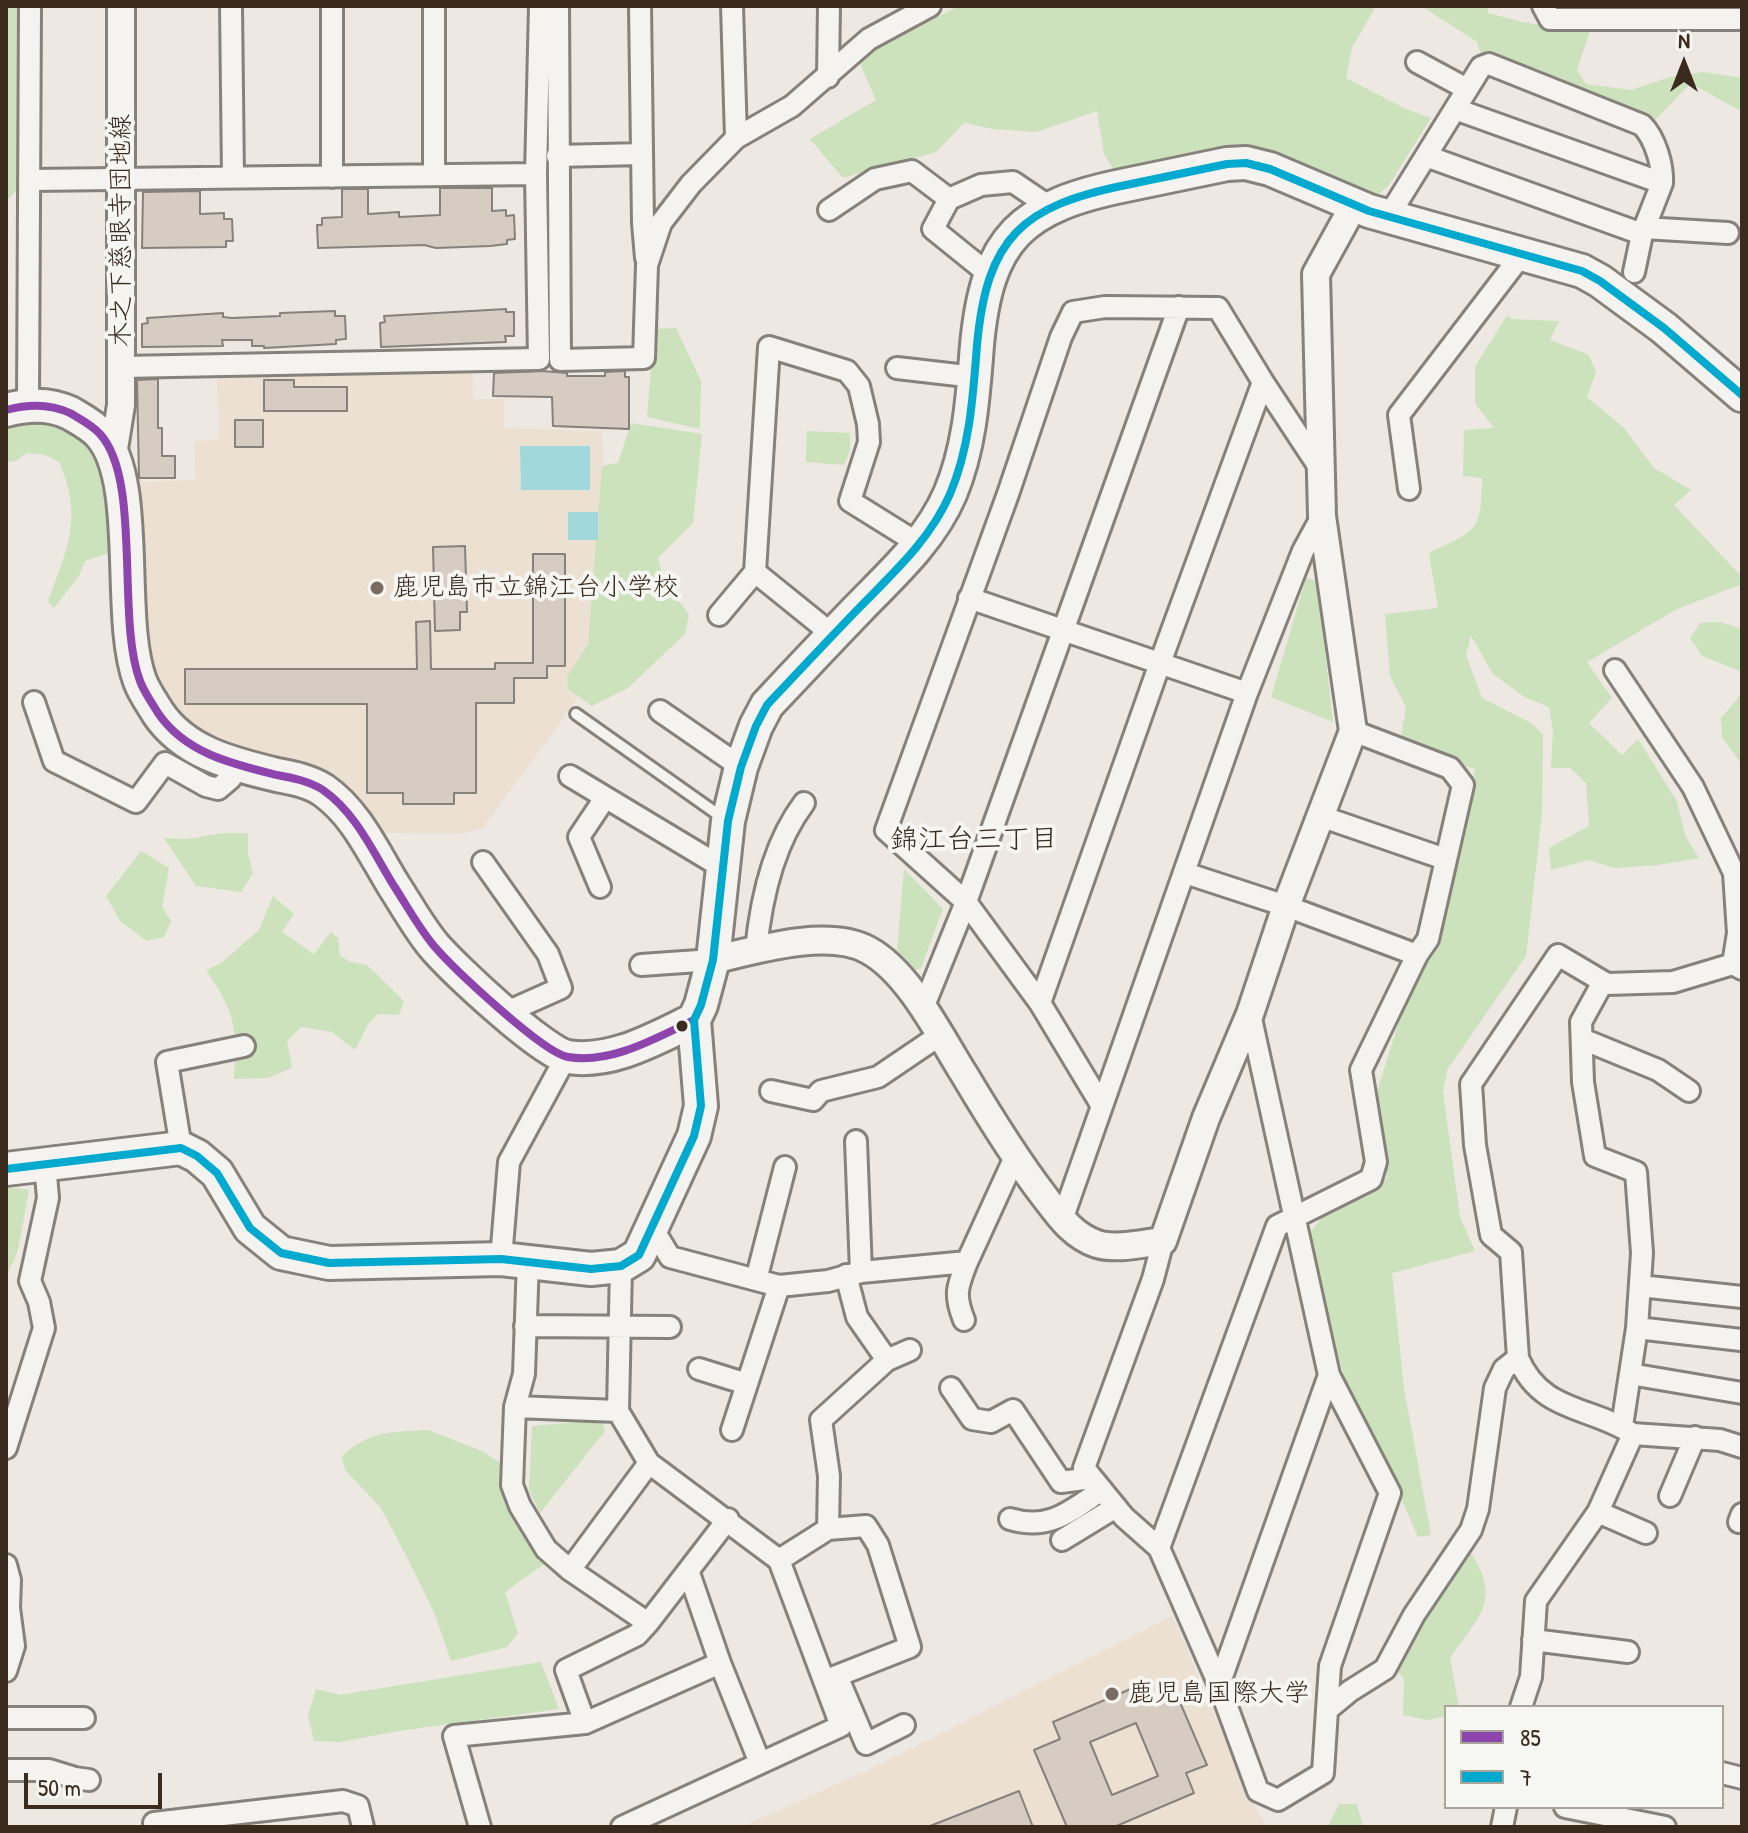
<!DOCTYPE html>
<meta charset="utf-8">
<style>
body{margin:0}
#map{position:relative;width:1748px;height:1833px;overflow:hidden;background:#ede8e2;font-family:"Patrick Hand",sans-serif}
canvas{display:block}
.frame{position:absolute;inset:0;border:8px solid #3b2a1e;pointer-events:none}
.legend{position:absolute;left:1444px;top:1705px;width:280px;height:104px;box-sizing:border-box;background:#f6f6f2;border:2px solid #aba49d;margin:0;padding:10px 14px;list-style:none;font-size:24px;color:#3b2a1e}
.legend li{display:flex;align-items:center;gap:16px;height:40px}
.legend b{width:40px;border:2px solid #aba49d}
.north{position:absolute;left:1644px;top:24px;width:80px;height:80px;-webkit-text-stroke:6px #f6f6f2;paint-order:stroke;rotate:0deg;font-size:22px;font-weight:700;line-height:32px;text-align:center;color:#3b2a1e}
.north::after{content:'';display:block;margin:auto;width:28px;height:36px;background:#3b2a1e;clip-path:polygon(50% 0,100% 100%,50% 72%,0 100%)}
.scale{position:absolute;left:24px;top:1773px;width:138px;height:36px;box-sizing:border-box;border:4px solid #3b2a1e;border-top:0;padding-left:10px;font-size:24px;line-height:28px;white-space:nowrap;color:#3b2a1e;-webkit-text-stroke:6px #f6f6f2;paint-order:stroke}
</style>
<div id="map">
<canvas width="1748" height="1833"></canvas>
<div class="frame"></div>
<ul class="legend">
<li><b style="height:10px;background:#8e44ad"></b>85</li>
<li><b style="height:10px;background:#00a9ce"></b>7</li>
</ul>
<div class="north">N</div>
<div class="scale">50 m</div>
</div>
<script>
const g = document.querySelector('canvas').getContext('2d');
g.lineJoin = 'round';
function paint(path, color) { g.fillStyle = color; g.fill(path, 'evenodd'); }
function strokePath(path, color, width, dash) { g.strokeStyle = color; g.lineWidth = width; g.lineCap = dash ? 'butt' : 'round'; g.setLineDash(dash || []); g.stroke(path); }
function label(font, color, halo, rows, align = 'center') {
  g.font = font + ' "Patrick Hand","Klee One",sans-serif'; g.lineWidth = 8; g.setLineDash([]); g.textBaseline = 'middle'; g.strokeStyle = halo; g.fillStyle = color; for (const [text, x, y, turn = 0] of rows) {
    g.save(); g.translate(x, y); g.rotate((+turn || 0) * Math.PI / 180); g.textAlign = isNaN(turn) ? turn : align; if (halo) g.strokeText(text, 0, 0); g.fillText(text, 0, 0); g.restore();
  }
}
paint(new Path2D(`
 M472 370 473 399H504V428L602 431 605 546 617 638 566 715 482 829 463 834 375 833 253 758 187 726 149 673 135 482 196 480 194 442 218 439 217 371Z
 M1173 1616 1249 1797 1267 1827H741L864 1772Z`), '#ece0d3');
paint(new Path2D(`
 M6 6H22V183L6 202Z
 M959 6H1376L1352 48 1346 78 1406 109 1431 118 1389 185 1373 199 1283 159 1118 177 1104 154 1097 111 1036 132 993 129 964 123 936 152 843 178 810 139 876 100 857 57Z
 M1421 6H1487L1488 13 1522 22 1567 29 1594 19 1577 70 1586 84 1631 90 1670 77 1703 72 1742 78V112L1691 83 1652 123 1483 61 1477 42Z
 M1507 315 1511 319 1559 321 1550 340 1589 355 1596 372 1587 397 1624 428 1654 468 1691 490 1674 505 1742 577V584L1677 609 1587 662 1612 698 1589 723 1622 755 1638 739 1677 801 1685 835 1699 858 1658 865 1615 868 1589 860 1551 870 1549 848 1589 826 1586 783 1570 768H1551L1553 731 1549 707 1526 698 1493 674 1471 636 1466 655 1482 698 1531 723 1543 734 1542 814 1526 956 1447 1070 1443 1092 1460 1217 1475 1251 1392 1273 1404 1388 1431 1535 1418 1537 1377 1443 1346 1380 1316 1296 1303 1242 1321 1218 1387 1178 1375 1098 1407 996 1436 939 1475 769 1400 743 1406 707 1390 676 1385 614 1438 608 1429 553C1477 529 1481 534 1482 478L1463 476 1464 430 1494 428 1475 403V367Z
 M676 328 701 381 700 429 647 417 654 329Z
 M19 412 87 434 104 468 109 553 85 561 79 576 54 608 48 602C67 548 84 518 59 462L45 455 27 453 16 461 6 462V429Z
 M631 423 702 434 693 523 658 558 665 583 689 614 685 634 628 688 592 706 568 689 567 677 588 644 602 466 618 463Z
 M807 431 850 433V450L844 465 806 462Z
 M1306 578 1317 581 1333 722 1271 697Z
 M1720 622 1742 629V672L1702 656 1690 638 1700 623Z
 M1742 693V765L1722 737 1721 718Z
 M225 833H248V855L253 873 241 892 196 886 164 838 187 839Z
 M141 851 169 868 162 907 171 921 164 937 147 941 120 921 106 896Z
 M904 869 943 909 921 968 916 970 897 950Z
 M273 896 294 914 282 932 314 954 331 932 338 938 340 956 351 962 367 965 404 1001 399 1015 378 1014 369 1023 355 1050 332 1032 301 1027 287 1041 292 1068 268 1078 234 1079C237 1027 236 1014 206 970L221 963 259 930Z
 M6 1187 29 1190 18 1250 6 1278Z
 M602 1420 605 1431 540 1513 529 1490 532 1426Z
 M428 1430 482 1451 508 1468 547 1562 505 1592 518 1633 507 1647 451 1661 435 1615 413 1569 381 1508 345 1470 342 1456C371 1430 391 1432 428 1430Z
 M1469 1550C1503 1601 1480 1614 1450 1658L1459 1707H1446V1716L1428 1720 1403 1715 1404 1679 1388 1660Z
 M541 1662 559 1709 399 1731 340 1742 314 1741 308 1716 316 1689 340 1695Z
 M1339 1804H1357L1363 1827H1325L1329 1824Z`), '#cbe2bc');
paint(new Path2D(`
 M520 446H590V490H521Z
 M598 512V540H568V512Z`), '#a1d8dc');
const building = new Path2D(`
 M440 188H492V211L506 210V216L514 215 515 239 507 240V244L490 246 436 248 424 245 318 248 317 225H322V218L342 217V189H368V214L399 212V217L440 215Z
 M200 191V214L224 213V219H232L233 241H226V247L142 248 143 192Z
 M506 309V312H514V336H505L506 342 381 347 380 323 385 322 384 316Z
 M335 311V316H345L346 339 336 340V344L264 348V346H252V340H222L223 346 142 347V324L148 323 147 318 223 313V317L232 318 280 316V313Z
 M542 371 567 373V376H605V372L625 371V377H629V429L553 426 552 397 493 396 494 373Z
 M158 379V428H162V456H175V478H139L137 380Z
 M264 380H294V387H347V411H264Z
 M235 420H263V447H235Z
 M465 546 467 612H460V630L435 631 433 547Z
 M533 554H565V666H547V678H514V703H476V793H454V804H403V793H367V704H185V669H417L416 622 430 621 431 669H495V663H533Z
 M1147 1682 1156 1702 1176 1693 1207 1765 1186 1773 1194 1793 1114 1827H1067L1034 1750 1060 1739 1053 1722ZM1136 1723 1158 1776 1112 1795 1090 1742Z
 M1019 1791 1033 1827H930V1826Z`);
paint(building, '#d6ccc2');
strokePath(building, '#86817b', 2);
const service = new Path2D(`
 M576 714 723 818`);
const minor = new Path2D(`
 M231 6 233 177
 M332 6V177
 M434 6V175
 M558 6 560 360 644 358 647 265 661 223 691 184 736 138 792 106 869 39 930 6
 M640 6 643 223 646 258
 M732 6 736 138
 M1543 6 1550 19H1742
 M1417 62 1467 89
 M828 77 829 6
 M1455 109 1481 67 1489 64 1642 125C1655 138 1663 165 1662 183
 M557 156 642 154
 M31 180 536 174
 M829 210 875 179 912 171 949 199
 M1388 217 1455 109 1662 183 1642 234 1426 156
 M1644 228 1728 233
 M1634 272 1642 234
 M990 275 933 229 949 199 981 185 1013 182 1050 207
 M122 367 539 359 536 174 540 6
 M897 368 975 377
 M1263 382 1321 470
 M28 404 30 6
 M1409 489 1399 415 1523 253
 M969 598 1247 693
 M719 615 755 572
 M833 635 755 572 769 347 847 371 859 386 868 424 869 442 850 501 919 544
 M1615 670 1693 787 1734 873 1738 933 1733 964 1742 969
 M34 702 54 761 136 802 165 763 206 786 218 789 231 778 235 764
 M660 711 741 767
 M570 776 723 868
 M1320 816 1445 859
 M483 862 548 954 561 988 507 1012
 M1185 873 1286 906 1417 955
 M600 887 579 837 605 798
 M756 950C761 899 773 844 804 803
 M1733 964 1673 982 1607 984 1558 955 1471 1084 1475 1145 1491 1235 1511 1252 1518 1358C1541 1413 1591 1406 1633 1434L1720 1440 1742 1447
 M641 965 713 960
 M1603 982 1581 1022 1583 1082 1595 1156 1636 1172 1642 1253 1637 1328 1622 1426
 M1040 1003 1160 663 1263 382 1218 308 1105 307 1073 312 1061 337 1008 494 886 830 966 902 1040 1003 1102 1106
 M923 1008 966 902 1179 307
 M1250 1014 1329 1375 1390 1493 1330 1666 1327 1710
 M1582 1039 1658 1070 1689 1091
 M771 1091 813 1100 821 1091 878 1077 940 1035
 M856 1141 861 1272
 M181 1148 167 1062 244 1046
 M1062 1220 1247 693 1303 551 1322 516
 M653 1229 670 1257 779 1286 828 1281 861 1272 967 1262 1015 1157
 M1163 1241 1153 1279 1084 1468 1124 1517 1159 1548 1219 1685 1258 1791 1278 1800 1323 1773 1327 1710 1350 1691 1385 1669 1414 1615 1471 1530 1478 1509 1495 1388 1504 1369 1518 1358
 M501 1259 509 1162 566 1057
 M528 1260 524 1374 515 1407 618 1411
 M621 1266 618 1411 649 1463 779 1560 841 1726 622 1827
 M756 1280 785 1167
 M1640 1286 1742 1297
 M964 1320C954 1295 957 1287 967 1262
 M525 1326 670 1327
 M1637 1328 1741 1340
 M887 1360 910 1350
 M699 1369 747 1384
 M1630 1374 1742 1393
 M951 1388 972 1419 991 1422 1013 1410 1061 1482 1092 1478
 M515 1407 512 1485 520 1506 546 1549 570 1570 648 1623 728 1519
 M732 1430 779 1286
 M6 1448 44 1328 39 1302 30 1281 48 1198 45 1164
 M1670 1496 1695 1437
 M1598 1512 1646 1533
 M1010 1519C1050 1531 1070 1511 1102 1490
 M1739 1522 1742 1514
 M828 1529 829 1476 821 1420 887 1360 857 1317 846 1275
 M1062 1540 1116 1507
 M1159 1548 1277 1226 1371 1179 1376 1162 1361 1070 1417 955 1428 939 1463 785 1450 768 1353 731
 M779 1560 828 1529 866 1526 878 1545 910 1647 824 1681
 M6 1565 10 1580 9 1608
 M570 1570 649 1463
 M689 1573 720 1663 760 1763
 M6 1607 9 1608 14 1646 6 1671
 M1533 1640 1628 1652
 M837 1676 866 1744 904 1725
 M1219 1685 1329 1375
 M1521 1707 1531 1677 1536 1601 1598 1512 1633 1434
 M6 1718H84
 M585 1723 566 1670 637 1635 648 1623
 M6 1770H49L75 1778 89 1780
 M1722 1773 1742 1778
 M1565 1807 1665 1827
 M154 1823 343 1801 358 1806 363 1827
 M480 1827 454 1736 585 1723 720 1663
 M1502 1827 1506 1807`);
const tertiary = new Path2D(`
 M113 455 121 405V6
 M713 960C755 950 828 928 868 950 909 972 940 1036 964 1074 989 1116 1014 1157 1044 1196 1059 1216 1073 1236 1097 1244 1116 1250 1144 1243 1163 1241L1206 1118 1250 1014 1286 906 1353 731 1322 516 1316 274 1354 205`);
const primary = new Path2D(`
 M6 410C28 404 49 403 70 413 80 419 92 425 100 434 142 480 116 618 140 681 144 692 152 703 158 713 185 753 232 764 277 775 293 778 309 781 323 790 356 813 373 852 394 886 407 906 419 928 434 946 453 968 543 1053 568 1057 612 1064 656 1038 694 1020
 M6 1169 181 1148 197 1156 217 1173 250 1228 281 1253 329 1263 501 1259 591 1269 621 1266 639 1255 694 1136 701 1106 694 1020 701 1005 713 960 728 821 741 767 756 726 767 705C798 672 828 640 859 608 893 573 930 540 950 494 970 447 973 396 977 345 987 237 1022 206 1126 185 1159 178 1193 171 1227 164L1246 163 1270 169 1369 211 1582 271 1600 281 1664 328 1742 395`);
strokePath(service, '#86817b', 16);
strokePath(minor, '#86817b', 26);
strokePath(tertiary, '#86817b', 32);
strokePath(primary, '#86817b', 38);
strokePath(service, '#f4f3f0', 10);
strokePath(minor, '#f4f3f0', 20);
strokePath(tertiary, '#f4f3f0', 26);
strokePath(primary, '#f4f3f0', 32);
strokePath(new Path2D(`
 M6 410C28 404 49 403 70 413 80 419 92 425 100 434 142 480 116 618 140 681 144 692 152 703 158 713 185 753 232 764 277 775 293 778 309 781 323 790 356 813 373 852 394 886 407 906 419 928 434 946 453 968 543 1053 568 1057 612 1064 656 1038 694 1020`), '#8e44ad', 8);
strokePath(new Path2D(`
 M6 1169 181 1148 197 1156 217 1173 250 1228 281 1253 329 1263 501 1259 591 1269 621 1266 639 1255 694 1136 701 1106 694 1020 701 1005 713 960 728 821 741 767 756 726 767 705C798 672 828 640 859 608 893 573 930 540 950 494 970 447 973 396 977 345 987 237 1022 206 1126 185 1159 178 1193 171 1227 164L1246 163 1270 169 1369 211 1582 271 1600 281 1664 328 1742 395`), '#00a9ce', 8);
for (const [x, y, r, color] of [
 [377,588,8,"#796c63"],
 [682,1026,7,"#3b2a1e"],
 [1112,1694,8,"#796c63"]
]) { const dot = new Path2D(); dot.arc(x, y, r, 0, 2 * Math.PI); g.fillStyle = color; g.fill(dot); strokePath(dot, '#f6f6f2', 3); }
label('26px', '#3b2a1e', '#f6f6f2', [
 ["木之下慈眼寺団地線",122,231,-90]
]);
label('26px', '#3b2a1e', '#f6f6f2', [
 ["鹿児島市立錦江台小学校",393,588],
 ["鹿児島国際大学",1128,1694]
], 'left');
label('28px', '#3b2a1e', '#f6f6f2', [
 ["錦江台三丁目",974,841]
]);
</script>
